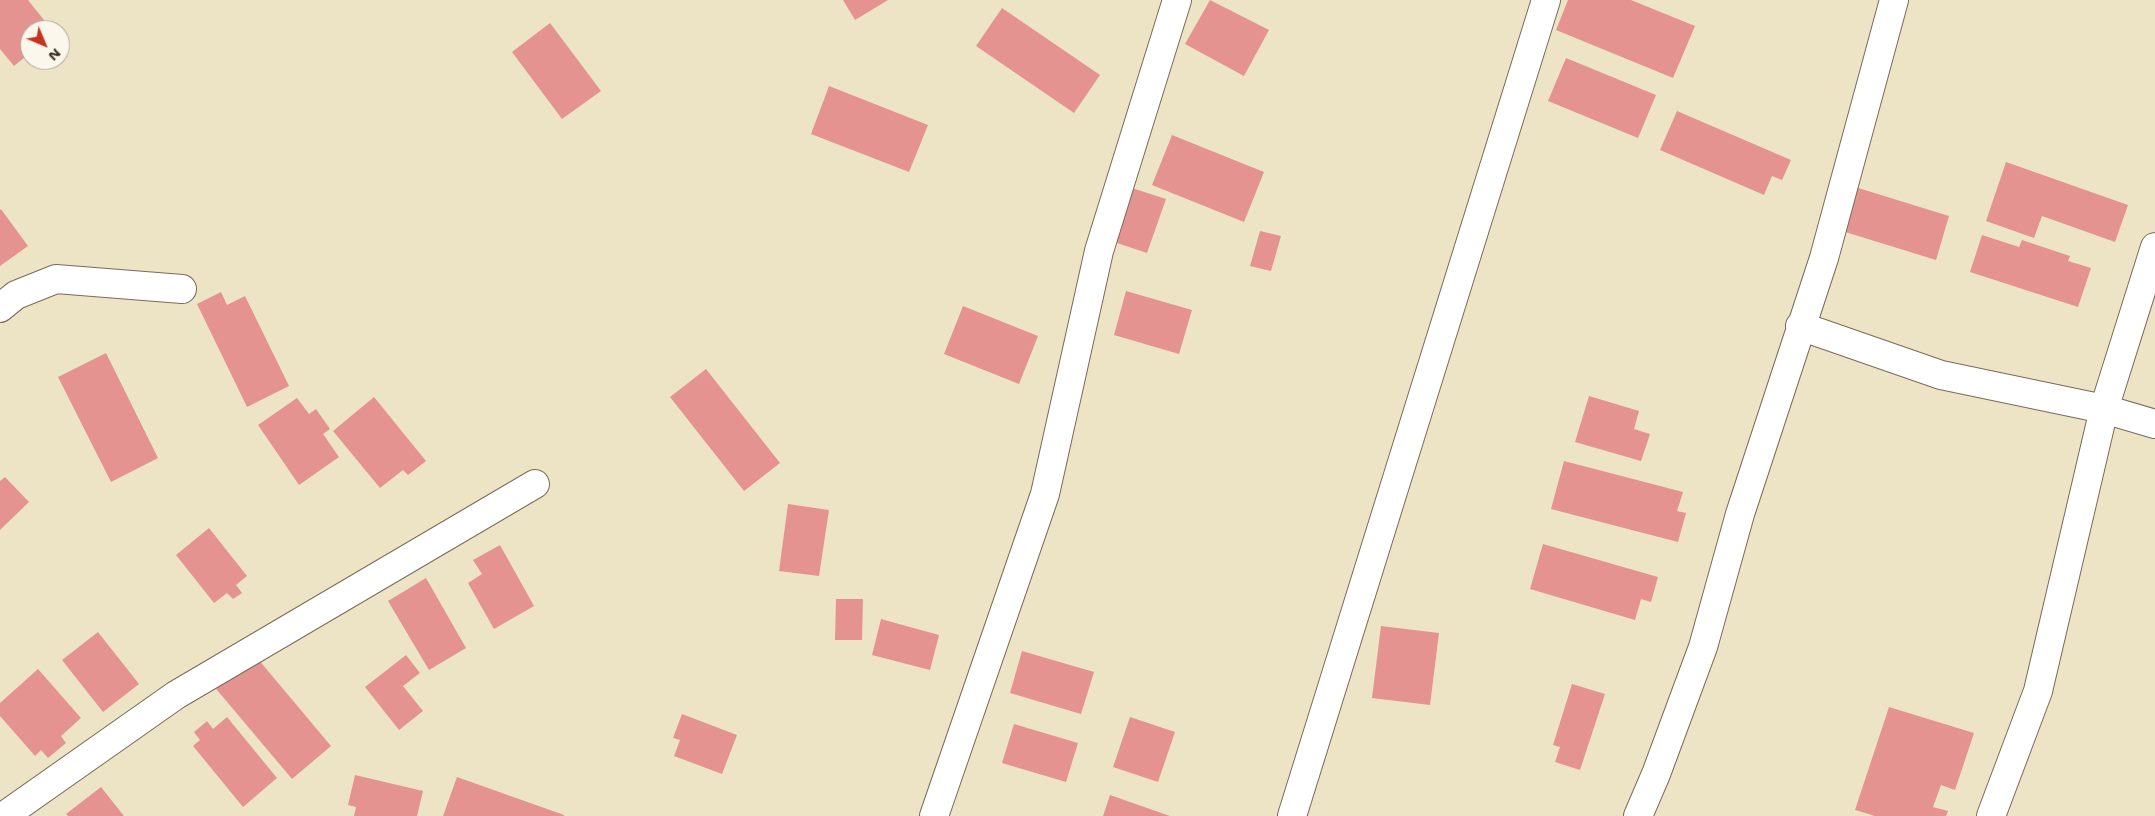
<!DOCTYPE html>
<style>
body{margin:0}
#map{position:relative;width:2155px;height:816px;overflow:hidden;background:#ede4c6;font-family:"Shantell Sans",sans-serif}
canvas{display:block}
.north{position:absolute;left:20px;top:20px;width:50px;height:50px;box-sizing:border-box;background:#fbf7ec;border:1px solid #aea59a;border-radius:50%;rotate:135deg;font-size:14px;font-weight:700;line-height:20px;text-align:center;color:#3b2a1e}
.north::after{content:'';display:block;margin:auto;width:18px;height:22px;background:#c8321e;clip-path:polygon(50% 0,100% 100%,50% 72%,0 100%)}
</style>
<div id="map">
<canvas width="2155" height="816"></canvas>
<div class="north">N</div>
</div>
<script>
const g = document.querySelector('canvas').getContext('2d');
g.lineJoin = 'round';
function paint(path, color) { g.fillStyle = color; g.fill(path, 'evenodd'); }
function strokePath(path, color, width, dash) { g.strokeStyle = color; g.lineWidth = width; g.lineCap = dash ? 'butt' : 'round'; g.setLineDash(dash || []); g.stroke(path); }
paint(new Path2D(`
 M0 0H28L52 30H30V53L14 66 0 49Z
 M843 0H888L855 20Z
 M1210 0 1269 30 1244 76 1185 44Z
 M1568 0H1631L1695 26 1673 78 1556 30Z
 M1002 8 1100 75 1074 113 976 46Z
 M550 23 601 91 562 119 512 52Z
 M1566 58 1656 95 1638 138 1548 101Z
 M829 86 928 125 909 172 811 134Z
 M1677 111 1791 160 1782 180 1772 176 1764 195 1660 150Z
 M1172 135 1264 172 1244 222 1152 185Z
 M2006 162 2128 205 2115 242 2042 216 2034 238 1986 221Z
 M1855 187 1949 216 1936 260 1842 231Z
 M1132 188 1166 199 1147 253 1114 242Z
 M1 209 28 246 0 266V210Z
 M1260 231 1281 236 1271 271 1250 266Z
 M1982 235 2019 247 2022 240 2070 256 2068 261 2091 268 2078 307 1970 272Z
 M1126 291 1192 310 1179 354 1114 335Z
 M221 292 227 305 245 296 289 386 247 407 197 304Z
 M963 306 1038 336 1019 384 944 354Z
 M106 353 158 458 111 482 58 377Z
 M706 369 780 463 744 491 670 397Z
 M1589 396 1639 411 1634 429 1650 434 1641 461 1575 442Z
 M374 397 426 461 408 475 403 470 380 488 333 431Z
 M297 398 309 414 316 409 330 429 323 434 339 457 299 485 258 425Z
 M1564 461 1683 492 1677 511 1686 513 1678 542 1551 509Z
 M5 477 29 502 0 530V481Z
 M788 504 829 510 819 576 779 571Z
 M209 528 247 576 236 585 242 593 233 599 227 593 214 603 176 555Z
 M1543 544 1658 577 1651 602 1641 599 1635 620 1530 589Z
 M500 545 534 606 494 629 468 583 482 574 473 560Z
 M426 578 466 648 429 670 388 601Z
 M836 599H863L862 640H835Z
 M881 619 939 635 930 670 872 655Z
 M1381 626 1439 633 1430 705 1372 698Z
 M98 632 139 684 103 712 62 660Z
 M1022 651 1094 672 1081 714 1010 693Z
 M406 655 420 673 403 686 423 711 399 730 365 687Z
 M258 659 331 746 292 779 212 684 239 662 246 670Z
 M38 669 81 718 61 736 66 743 48 758 41 750 35 756 0 716V703Z
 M1572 684 1605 694 1580 770 1555 762 1560 747 1553 745Z
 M1889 707 1974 733 1955 790 1941 785 1933 807 1948 811 1946 816H1875L1855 810Z
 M682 714 737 735 722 774 674 756 680 740 673 738Z
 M227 717 277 778 243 807 193 746 200 740 194 732 207 721 213 729Z
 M1130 717 1175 732 1158 782 1113 767Z
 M1014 724 1078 743 1066 782 1002 763Z
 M355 775 423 791 417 816H354L356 807 348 805Z
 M457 777 564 815V816H443Z
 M101 787 124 816H68L66 814Z
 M1110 795 1170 816H1103Z`), '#e59390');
const minor = new Path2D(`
 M0 308 16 295 56 279 182 289
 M1800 326 1941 375 2104 409 2155 424
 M4 816 176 695 535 484
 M934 816 1045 494 1099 251 1177 0
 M1292 816 1546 0
 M1638 816 1656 774 1703 647 1740 514 1824 258 1894 0
 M1991 816 2038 691 2104 409 2155 247`);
strokePath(minor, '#796b59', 30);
strokePath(minor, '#fff', 28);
</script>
